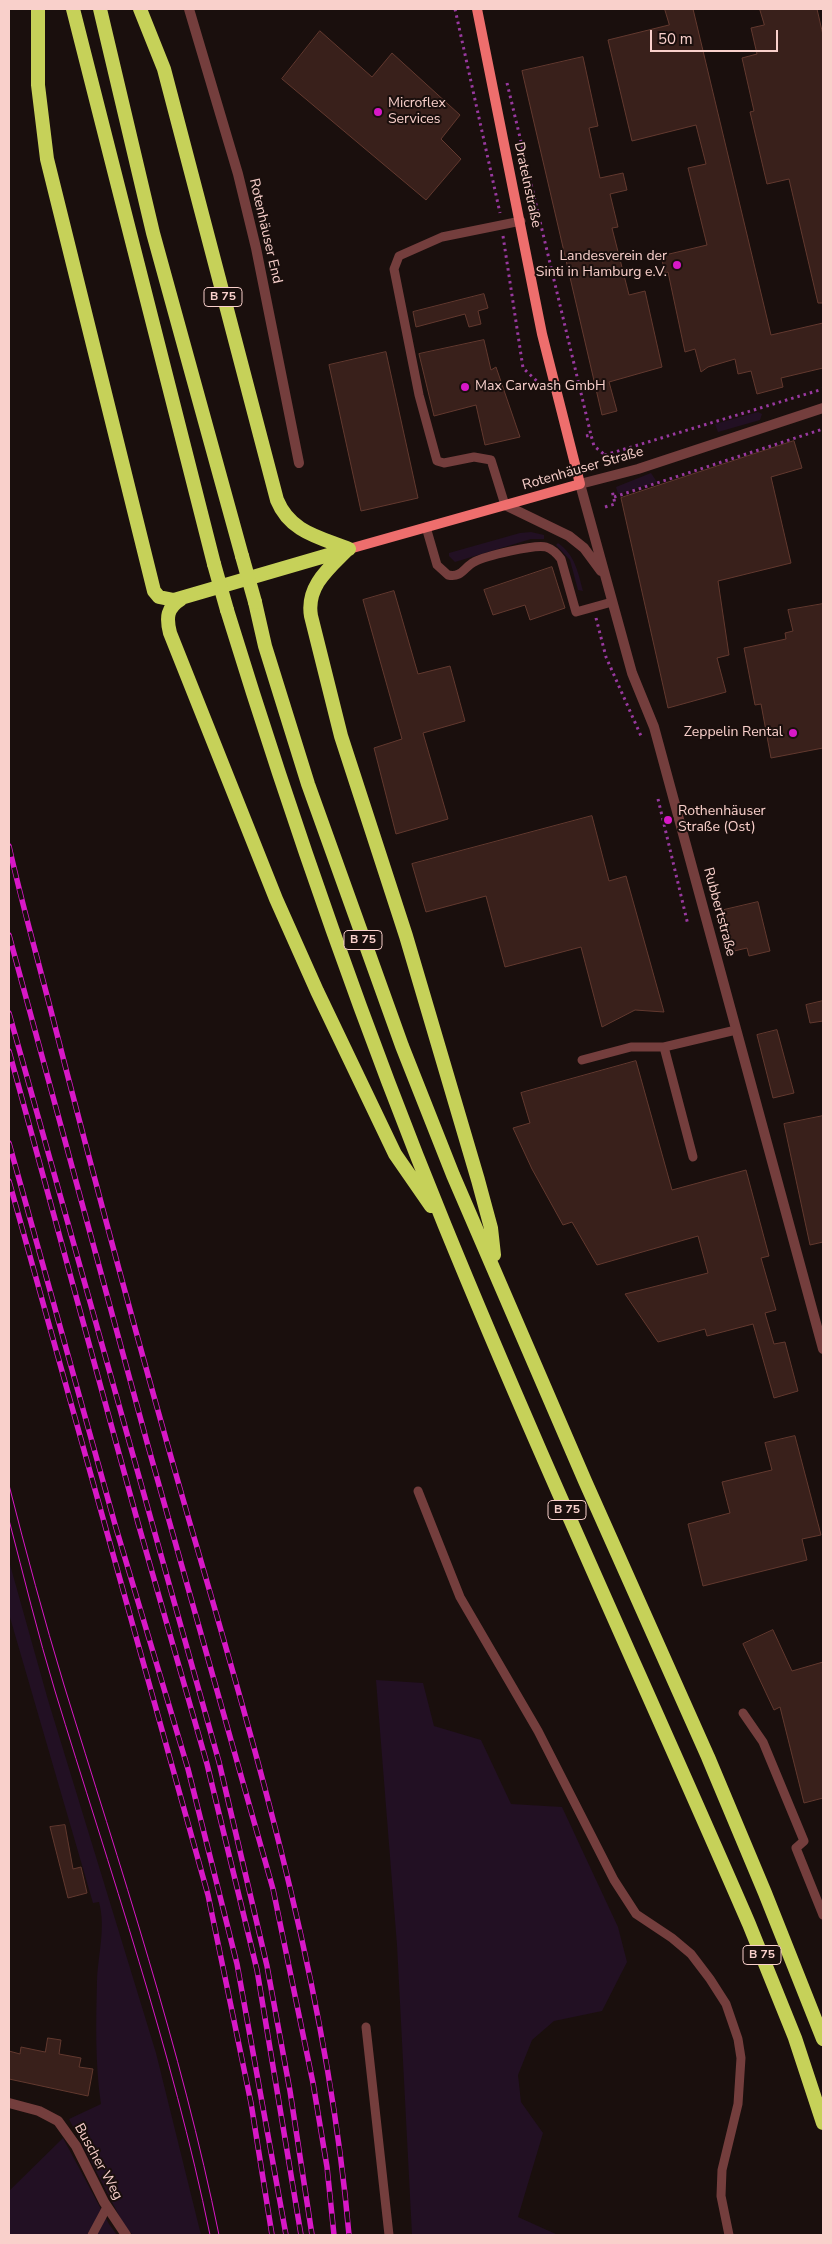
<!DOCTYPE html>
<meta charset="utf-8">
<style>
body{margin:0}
#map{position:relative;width:832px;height:2244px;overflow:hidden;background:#1a0f0d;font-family:"Nunito Sans",sans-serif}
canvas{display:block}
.frame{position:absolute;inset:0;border:10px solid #f9d0cb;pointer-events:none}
.scale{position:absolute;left:650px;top:30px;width:128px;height:22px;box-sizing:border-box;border:2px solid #f9d0cb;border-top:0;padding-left:6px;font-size:15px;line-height:18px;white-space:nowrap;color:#f9d0cb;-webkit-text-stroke:4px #1a0f0d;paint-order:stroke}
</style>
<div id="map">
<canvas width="832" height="2244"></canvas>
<div class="frame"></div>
<div class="scale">50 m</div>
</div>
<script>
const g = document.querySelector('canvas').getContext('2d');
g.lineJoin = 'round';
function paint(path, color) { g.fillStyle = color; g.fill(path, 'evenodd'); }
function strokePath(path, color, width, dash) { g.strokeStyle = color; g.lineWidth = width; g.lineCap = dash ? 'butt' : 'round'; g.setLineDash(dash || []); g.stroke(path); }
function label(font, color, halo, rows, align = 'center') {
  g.font = font + ' "Nunito Sans",sans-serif'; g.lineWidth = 4; g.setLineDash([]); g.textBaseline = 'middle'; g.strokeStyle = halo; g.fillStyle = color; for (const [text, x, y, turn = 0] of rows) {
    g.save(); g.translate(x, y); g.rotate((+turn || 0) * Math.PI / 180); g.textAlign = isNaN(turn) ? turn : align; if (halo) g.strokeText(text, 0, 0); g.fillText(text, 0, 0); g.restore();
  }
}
paint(new Path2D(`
 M758 412 762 414 760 420 718 432 715 424Z
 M651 473 657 482 618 494 616 487Z
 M531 532 544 535V539H531L455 562 449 556V553L520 533Z
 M558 543C575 555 578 572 583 591L578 590 570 560 556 545Z
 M9 1561 48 1700 156 2053 201 2235 132 2234 125 2227 69 2119 101 2104C95 2064 96 2022 97 1981 98 1954 106 1928 99 1902L93 1903 9 1614Z
 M376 1680 423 1683 434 1726 481 1740 511 1804 562 1807 618 1927 627 1962 602 2011 554 2021 532 2040 518 2075 521 2102 543 2133 518 2217 558 2235H412L397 1945Z
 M63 2138 109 2224 117 2235H9V2191Z`), '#221023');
const building = new Path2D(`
 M665 9H693L771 335 823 323V368L781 378 783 387 757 394 751 371 738 374 735 359 708 367 701 372 695 349 685 352 668 272 665 273 662 260 666 259 665 255 707 245 688 168 706 164 696 125 632 141 608 40 669 25Z
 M760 9H817L823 35V303H818L789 179 767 184 750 112 754 111 742 58 757 54 751 28 764 25Z
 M320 31 372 77 392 53 460 115 441 139 461 159 426 200 282 79Z
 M583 57 598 126 589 128 600 178 623 173 627 190 610 194 618 227 612 228 629 295 645 291 662 367 609 382 617 411 602 415 522 71Z
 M484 294 488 308 478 311 481 324 469 327 465 314 416 327 413 312Z
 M484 340 491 370 496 367 520 437 485 445 476 405 434 416 419 354Z
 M386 352 418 498 361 511 329 365Z
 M794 441 802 468 771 477 791 563 718 581 729 655 717 658 726 692 668 708 621 498Z
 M552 567 565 608 530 620 525 605 493 615 484 590Z
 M394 591 418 674 450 666 465 721 423 733 448 819 396 834 374 748 402 739 363 600Z
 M823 604V748L771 758 761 704 755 705 744 648 786 639 785 633 793 631 788 610Z
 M592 816 609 881 626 876 664 1012 635 1010 602 1027 581 947 505 967 486 896 426 912 412 864Z
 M758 902 770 951 749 956 747 948 734 951 724 910Z
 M823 1001V1021L810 1023 806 1005Z
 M777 1030 794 1093 773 1098 757 1035Z
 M636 1061 672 1190 746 1170 769 1256 761 1258 776 1310 765 1313 774 1344 785 1342 798 1391 774 1398 753 1324 707 1336 705 1329 658 1342 625 1294 708 1273 698 1236 597 1265 572 1222 563 1225 532 1169 513 1128 530 1123 521 1093Z
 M823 1116V1242L810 1245 784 1124Z
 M795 1436 821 1535 802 1539 807 1560 703 1586 688 1524 730 1513 722 1482 772 1470 765 1443Z
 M773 1630 792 1671 823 1662V1798L804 1803 780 1707 774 1710 743 1644Z
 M65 1825 73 1869 81 1867 87 1893 68 1898 50 1827Z
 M48 2038 61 2040 59 2054 81 2058 79 2067 93 2069 88 2096 9 2079V2051L20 2054 21 2047 45 2052Z`);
paint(building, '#39201b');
strokePath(building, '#62392f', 1);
strokePath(new Path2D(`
 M455 9 500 213
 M507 83 591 435
 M503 236 523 368 541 385
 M586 436 591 435 594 446 605 455
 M605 462V455L823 389
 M614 497 823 429
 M605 507 615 504 612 490
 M596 618 606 657 641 736
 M658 799 688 925`), '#98399f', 3, [2.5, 4]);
strokePath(new Path2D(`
 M505 505 491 460 474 457 444 463 437 461 419 395 394 269 399 256 442 237 521 221
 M426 527 437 565 448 575C462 578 464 567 474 562 485 556 535 544 546 547 553 549 557 554 561 559L576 612 612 602
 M664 1047 693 1157
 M582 1060 631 1047H664L736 1030
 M418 1491 460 1597 538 1731 614 1880 636 1914 672 1938 691 1954 710 1979 726 2004 738 2039 741 2058 738 2104 722 2170 721 2196 729 2235
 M743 1713 763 1742 804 1841 796 1848 823 1915
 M366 2027 389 2235
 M92 2235 107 2207`), '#743e3d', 9);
strokePath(new Path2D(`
 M189 9 238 174 256 248 299 463
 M580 484 638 469 823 408
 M9 2103 39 2111 58 2121 76 2146 104 2202 126 2235`), '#743e3d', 10);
strokePath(new Path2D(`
 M580 484 632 673 654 727 823 1349
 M505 505 569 536 584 548 601 571`), '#743e3d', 10);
strokePath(new Path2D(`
 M349 549 580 484 542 334 477 9`), '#ee6e6d', 10);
strokePath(new Path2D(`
 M38 9V85L47 159 154 591 159 597 174 600 349 549
 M73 9 214 564
 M100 9 153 233 242 556
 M140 9 164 69 277 500C290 532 319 537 349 549
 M346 551C328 569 306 587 311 616L341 736 406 936 478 1180 491 1228 494 1255
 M181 599C167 608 166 617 170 633L276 899 317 991 395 1154 431 1206
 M255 602 265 646 308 784 402 1046 453 1175 585 1481 708 1757 765 1893 823 2039
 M227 610C291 818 363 1025 445 1226 541 1461 648 1691 749 1924L795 2038 823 2123`), '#c6d159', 14);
strokePath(new Path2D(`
 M9 1485C26 1552 44 1619 64 1685 120 1867 181 2048 219 2235
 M9 1520C24 1577 38 1635 55 1691 110 1871 172 2050 210 2235`), '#d818c7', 1);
const rail = new Path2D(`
 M9 846C21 900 36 953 50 1007 94 1179 140 1350 189 1520 257 1754 328 1991 349 2235
 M9 935 148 1446 273 1889 313 2083 327 2167 334 2235
 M9 1013 219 1762 267 1966 290 2091 312 2235
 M9 1051 138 1523 207 1764 257 1970 301 2235
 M9 1143 116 1528 188 1769 237 1964 286 2235
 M9 1181 208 1895 251 2103 272 2235`);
strokePath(rail, '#d818c7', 5.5);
strokePath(rail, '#1a0f0d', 4, [11]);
strokePath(new Path2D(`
 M242 556 255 602
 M214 564 227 610`), '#c6d159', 14);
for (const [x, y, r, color] of [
 [378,112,5,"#d818c7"],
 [677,265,5,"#d818c7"],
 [465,387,5,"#d818c7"],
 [793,733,5,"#d818c7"],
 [668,820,5,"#d818c7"]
]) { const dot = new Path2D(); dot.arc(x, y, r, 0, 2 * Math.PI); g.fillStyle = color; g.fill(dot); strokePath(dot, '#1a0f0d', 2); }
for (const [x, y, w] of [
 [223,297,38],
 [363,940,38],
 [567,1510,38],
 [762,1955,38]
]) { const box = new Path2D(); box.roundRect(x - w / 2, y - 9.5, w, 19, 4); g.fillStyle = '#1a0f0d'; g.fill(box); strokePath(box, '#f9d0cb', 1); }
label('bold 12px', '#f9d0cb', null, [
 ["B 75",223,297],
 ["B 75",363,940],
 ["B 75",567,1510],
 ["B 75",762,1955]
]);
label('14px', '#f9d0cb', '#1a0f0d', [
 ["Microflex",388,104],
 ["Services",388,120],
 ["Landesverein der",667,257,"right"],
 ["Sinti in Hamburg e.V.",667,273,"right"],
 ["Max Carwash GmbH",475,387],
 ["Zeppelin Rental",783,733,"right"],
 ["Rothenhäuser",678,812],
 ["Straße (Ost)",678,828]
], 'left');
label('14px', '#f9d0cb', '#1a0f0d', [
 ["Dratelnstraße",527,185,78],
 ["Rotenhäuser End",265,231,77],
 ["Rotenhäuser Straße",583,469,-16],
 ["Rubbertstraße",719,912,75],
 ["Buscher Weg",98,2162,61]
]);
</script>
